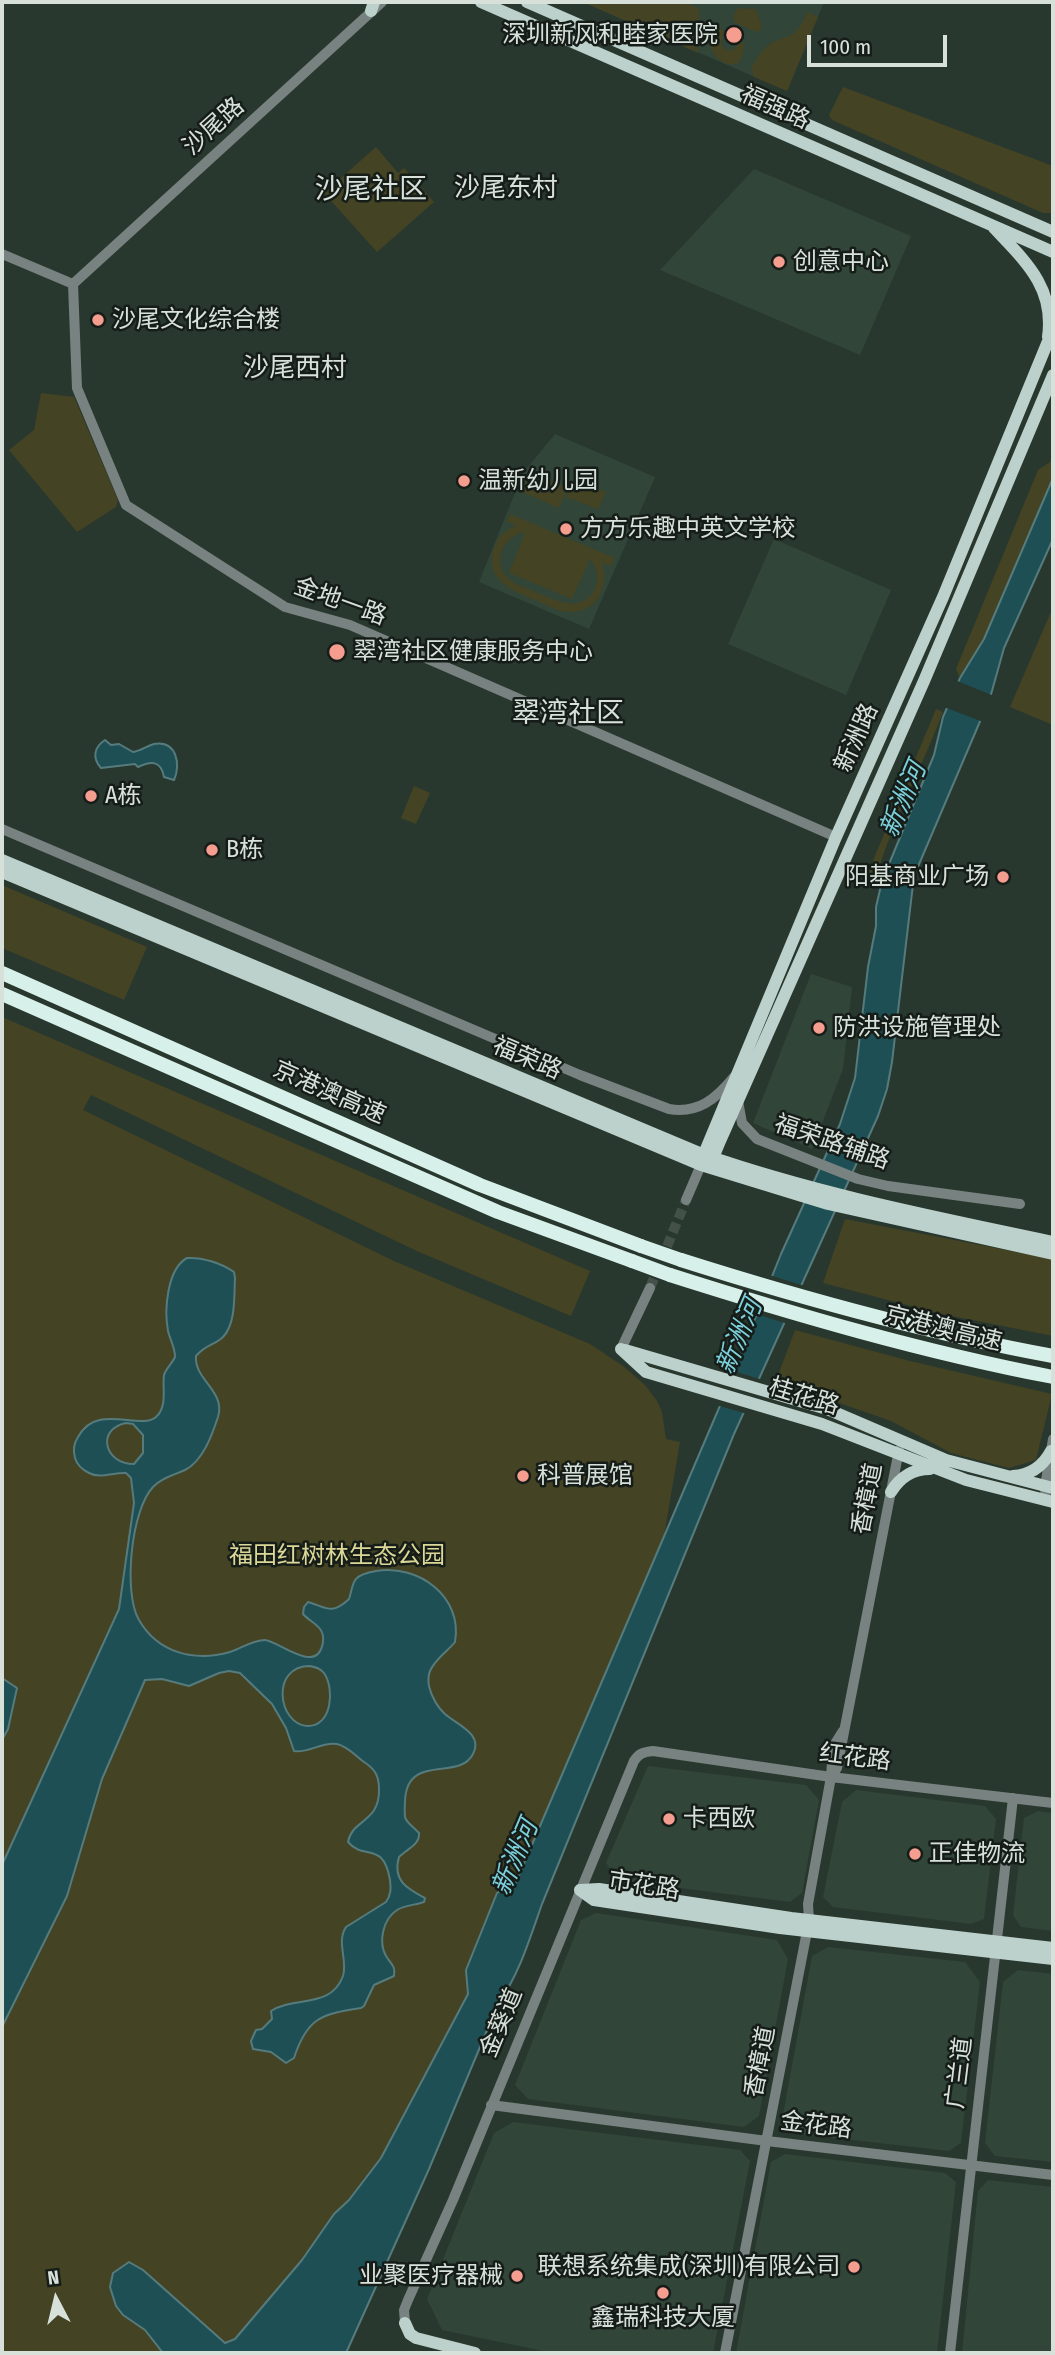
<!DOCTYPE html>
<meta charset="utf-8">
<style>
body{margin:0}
#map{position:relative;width:1055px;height:2355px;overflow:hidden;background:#29382e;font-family:"Fira Sans Condensed",sans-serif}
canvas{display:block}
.frame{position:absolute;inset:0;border:4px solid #d7e1da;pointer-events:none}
.north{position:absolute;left:21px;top:2264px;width:70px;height:70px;-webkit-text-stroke:5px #161d19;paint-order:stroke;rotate:353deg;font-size:19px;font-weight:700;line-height:28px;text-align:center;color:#d7e1da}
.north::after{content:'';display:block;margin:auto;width:24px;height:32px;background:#d7e1da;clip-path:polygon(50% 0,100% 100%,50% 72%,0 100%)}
.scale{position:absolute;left:807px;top:35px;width:140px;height:32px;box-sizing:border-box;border:4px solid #d7e1da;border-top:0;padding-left:9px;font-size:21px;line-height:24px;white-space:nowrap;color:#d7e1da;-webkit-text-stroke:5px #161d19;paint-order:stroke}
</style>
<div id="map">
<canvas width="1055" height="2355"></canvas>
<div class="frame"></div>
<div class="north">N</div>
<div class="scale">100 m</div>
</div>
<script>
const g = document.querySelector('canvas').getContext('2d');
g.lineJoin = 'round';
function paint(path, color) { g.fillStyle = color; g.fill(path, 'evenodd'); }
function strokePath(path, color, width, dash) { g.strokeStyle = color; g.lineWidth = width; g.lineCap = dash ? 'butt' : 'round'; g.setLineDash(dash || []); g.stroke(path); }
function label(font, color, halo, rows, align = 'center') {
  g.font = font + ' "Fira Sans Condensed","Noto Sans SC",sans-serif'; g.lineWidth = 5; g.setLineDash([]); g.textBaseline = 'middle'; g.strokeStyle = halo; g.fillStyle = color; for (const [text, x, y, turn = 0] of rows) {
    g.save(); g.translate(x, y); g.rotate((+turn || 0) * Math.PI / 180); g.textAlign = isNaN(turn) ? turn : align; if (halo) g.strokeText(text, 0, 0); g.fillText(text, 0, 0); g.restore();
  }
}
paint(new Path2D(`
 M583 2H824L787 91Z
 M754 169 911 236 860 355 660 270Z
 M555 434 655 477 589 629 479 582 523 473Z
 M774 539 891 590 846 695 728 644Z
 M811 974 852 987 843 1069 812 1149 753 1123Z
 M648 1766 806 1785 819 1800 802 1893 790 1902 618 1880 606 1863Z
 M856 1790 985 1806 996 1819 984 1919 971 1924 833 1907 823 1897 842 1802Z
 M1038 1811 1053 1813V1931L1021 1927 1013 1915 1024 1818Z
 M596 1913 777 1940 788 1959 759 2116 744 2127 528 2099 515 2085 581 1920Z
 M828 1947 965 1962 980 1982 961 2143 949 2151 791 2133 782 2120 812 1956Z
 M1018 1970 1053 1974V2162L995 2156 985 2143 1003 1982Z
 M513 2122 740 2150 750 2161 713 2353H553L442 2330 427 2299 494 2133Z
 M785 2154 945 2173 956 2182 937 2353H736L771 2162Z
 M988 2180 1053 2187V2353H962L978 2191Z`), '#314539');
paint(new Path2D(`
 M583 2H683C687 4 697 6 699 10 701 12 697 45 698 53Z
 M738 8 756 9 762 26 759 33 734 22V14Z
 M807 12 818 17 787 91 754 77 751 69C755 62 759 54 764 49 783 31 795 45 807 12Z
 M714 24 724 31 721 44 726 50H733L737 44 730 32 736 33C747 42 746 54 737 64 717 67 708 49 707 32Z
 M843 87 1053 166V213H1043L832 120 829 115Z
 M376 147 398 173 404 168 434 202 377 252 324 193Z
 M41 393 74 397 118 500 116 507 77 532 9 450 34 430Z
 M1053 454V478L984 639 960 678 956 669 1038 470 1050 462Z
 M530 472 568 488 559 508 522 492Z
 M573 482 580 485 582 482 606 492 598 509 566 497Z
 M510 514 615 558 611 566 602 563C610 586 598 612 570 612 560 612 549 607 540 602 517 593 482 580 494 548 497 537 505 530 516 526L507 521ZM525 532 509 573 572 599 590 559C597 568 600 579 594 590 581 614 555 600 536 592 527 588 514 585 507 577 492 560 504 536 525 532Z
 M1053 607V725L1010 707Z
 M936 709 943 712C921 770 890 825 874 885H868L865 880Z
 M414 786 430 793 416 824 401 818Z
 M2 885 147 947 124 1000 2 948Z
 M2 1017 590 1271 571 1316 419 1252 91 1095 83 1110 394 1261 590 1344 623 1366 645 1385 657 1401 662 1412 666 1439 680 1442 664 1536 516 1882 497 1894 466 1970 468 1994 381 2158 349 2201 334 2214 302 2260 252 2321 230 2343H225L217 2337 143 2270 129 2262 113 2272 123 2315 145 2330 163 2353H2Z
 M845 1219 1053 1259V1336L942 1314 823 1283Z
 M795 1330 910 1361 1052 1394 1036 1460 1009 1468 951 1453 891 1421 776 1381Z`), '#444324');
const water = new Path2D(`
 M1053 478V539L1004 648 990 698 914 876 892 1062 887 1089 878 1116 734 1434 542 1904C530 1938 519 1975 498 2004L429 2169 346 2353H163L145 2330 123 2315 116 2306 110 2287 113 2273 129 2262 143 2270 225 2343 235 2339 302 2260 334 2214 349 2200 381 2158 468 1994 466 1970 497 1893 516 1882 719 1408 781 1254 840 1124 855 1078 868 967 876 926V907L882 881 934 755 943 717 960 678 984 639Z
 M105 740 111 745 119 744 133 752C141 751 146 746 154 744 177 740 181 765 174 780L164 777C161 760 151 761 138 767L135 764 101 768C92 758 94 747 105 740Z
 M187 1258C202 1257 221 1263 234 1272L235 1278C234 1295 236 1324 223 1337 215 1345 206 1344 196 1356 194 1380 226 1391 218 1417 212 1435 203 1461 185 1470 174 1475 161 1478 153 1487 131 1510 123 1593 139 1620 158 1653 194 1662 230 1652 242 1648 253 1640 265 1640 277 1640 318 1677 323 1642 325 1626 312 1624 303 1614L304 1607 308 1602C326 1607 331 1616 349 1599 351 1594 352 1583 356 1579 360 1574 370 1572 376 1571 419 1564 463 1597 455 1642 447 1652 435 1659 430 1671 428 1676 428 1680 429 1686 431 1696 438 1708 445 1714 456 1724 484 1734 473 1754 459 1782 407 1752 405 1801 404 1823 404 1818 419 1833 420 1845 407 1849 399 1857 392 1881 408 1889 425 1898L424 1902C416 1905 405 1905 397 1910 383 1919 378 1942 386 1956 391 1964 396 1966 394 1976L374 1985 364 2006 361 2008C321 2014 307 2018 294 2058L286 2063 271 2052 253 2049 251 2041 256 2030 262 2029 272 2019 271 2011C294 1996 331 2009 343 1976 348 1960 336 1942 346 1927L386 1902C391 1895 391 1889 390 1880 383 1840 364 1861 348 1842 352 1819 380 1823 379 1789 379 1776 375 1769 364 1762 356 1756 347 1746 337 1744 322 1741 308 1754 294 1751L286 1728 272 1704 240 1673 229 1671 219 1673 189 1686 162 1679 145 1680 102 1779 67 1896 2 2027V1865L119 1609 134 1503 131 1478 126 1473C114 1472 100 1479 89 1473 83 1470 77 1465 75 1458 73 1451 74 1443 78 1437 97 1402 140 1431 156 1417 168 1406 162 1388 164 1375 166 1368 172 1364 175 1357 175 1347 170 1340 168 1331 164 1310 167 1269 187 1258ZM126 1423 133 1424 143 1435V1453L134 1464C104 1464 96 1429 126 1423ZM310 1666C315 1667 320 1668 324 1673 335 1689 332 1727 307 1726 278 1724 270 1666 310 1666Z
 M2 1678 17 1688 8 1729 2 1740Z`);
paint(water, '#1e4f55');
strokePath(water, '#567b7d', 2);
paint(new Path2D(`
 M955 680 994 696 983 722 944 707Z
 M769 1275 805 1286 788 1324 753 1313Z
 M730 1370 763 1380 747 1414 716 1405Z`), '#29382e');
strokePath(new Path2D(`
 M650 1288 686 1200`), '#435148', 10, [10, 5]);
strokePath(new Path2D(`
 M2 254 73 284
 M73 284 77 388 126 505 285 607 350 625 836 837
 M73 284 382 2
 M2 829 580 1075 669 1109C698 1114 716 1099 734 1077
 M738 1101 742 1123 757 1139 858 1179 888 1186 1020 1204
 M686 1200 701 1165
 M621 1349 650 1288
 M1046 1501 1045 1486 1053 1439
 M831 1777 837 1768 899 1450
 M491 2105 767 2141 1053 2175
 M405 2323 404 2310 408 2300 453 2200 634 1761C639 1753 644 1752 653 1751L831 1777 1053 1803
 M725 2353 809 1921 808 1904 831 1777 833 1747 843 1731
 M950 2353 1013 1798`), '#788280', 10);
strokePath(new Path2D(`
 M481 2 1053 252
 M527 2 1053 232
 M371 11 374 2
 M994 228C1025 261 1055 287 1048 337
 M2 860 702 1154C817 1194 935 1217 1053 1242
 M2 872 701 1165 828 1204 1053 1254
 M701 1161 836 837 943 597 1053 329
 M707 1161 713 1158 720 1141 924 681 1053 375
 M621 1349 646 1372 822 1424 966 1480 1053 1502
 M625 1350 827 1409 946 1460 1053 1488
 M1013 1476C1030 1475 1043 1466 1051 1451
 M891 1492C900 1477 912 1469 930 1469
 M580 1890 594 1900 780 1928 1053 1959
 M580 1890 599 1889 791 1918 1053 1948
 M405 2323 410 2334 416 2338 475 2353`), '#bcd1cc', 12);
strokePath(new Path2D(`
 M2 973 480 1185 641 1246
 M2 994 498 1212 632 1261
 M681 1260C804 1299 927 1333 1053 1356
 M670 1275C796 1315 923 1352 1053 1377`), '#d7f0ea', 14);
strokePath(new Path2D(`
 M641 1246 681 1260
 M632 1261 670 1275`), '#d7f0ea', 14);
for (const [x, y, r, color] of [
 [734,35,9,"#f59d8e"],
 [779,262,7,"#f59d8e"],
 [98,320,7,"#f59d8e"],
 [464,481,7,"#f59d8e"],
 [566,529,7,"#f59d8e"],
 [337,652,9,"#f59d8e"],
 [91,796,7,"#f59d8e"],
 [212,850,7,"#f59d8e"],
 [1003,877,7,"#f59d8e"],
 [819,1028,7,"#f59d8e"],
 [523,1476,7,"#f59d8e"],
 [669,1819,7,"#f59d8e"],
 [915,1854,7,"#f59d8e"],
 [854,2267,7,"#f59d8e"],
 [517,2276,7,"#f59d8e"],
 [663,2293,7,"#f59d8e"]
]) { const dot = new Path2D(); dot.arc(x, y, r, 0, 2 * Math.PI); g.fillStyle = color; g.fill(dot); strokePath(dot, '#161d19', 2.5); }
label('24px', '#d7e1da', '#161d19', [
 ["深圳新风和睦家医院",718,35,"right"],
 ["创意中心",793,262],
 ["沙尾文化综合楼",112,320],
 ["温新幼儿园",478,481],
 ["方方乐趣中英文学校",580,529],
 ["翠湾社区健康服务中心",353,652],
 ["A栋",105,796],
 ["B栋",226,850],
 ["阳基商业广场",989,877,"right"],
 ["防洪设施管理处",833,1028],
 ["科普展馆",537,1476],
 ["卡西欧",683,1819],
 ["正佳物流",929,1854],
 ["联想系统集成(深圳)有限公司",840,2267,"right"],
 ["业聚医疗器械",503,2276,"right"],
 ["鑫瑞科技大厦",663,2318,"center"]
], 'left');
label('24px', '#d7e1da', '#161d19', [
 ["福强路",775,108,24],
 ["沙尾路",214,127,-42],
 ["金地一路",340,602,20],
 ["新洲路",857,738,-66],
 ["福荣路",527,1059,23],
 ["京港澳高速",329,1093,24],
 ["福荣路辅路",832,1143,19],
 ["京港澳高速",943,1329,14],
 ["桂花路",804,1397,17],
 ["香樟道",868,1499,-79],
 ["红花路",855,1758,7],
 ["市花路",644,1886,9],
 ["金葵道",502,2023,-67],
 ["香樟道",761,2062,-79],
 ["广兰道",960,2073,-83],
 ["金花路",816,2126,7]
]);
label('24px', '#dad797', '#161d19', [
 ["福田红树林生态公园",337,1556]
]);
label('26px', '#d7e1da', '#161d19', [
 ["沙尾东村",506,189],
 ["沙尾西村",295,369]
]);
label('italic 26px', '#7cd0dc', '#161d19', [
 ["新洲河",904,800,-67],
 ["新洲河",740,1337,-67],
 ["新洲河",516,1858,-67]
]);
label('28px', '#d7e1da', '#161d19', [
 ["沙尾社区",371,190],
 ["翠湾社区",568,714]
]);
</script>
